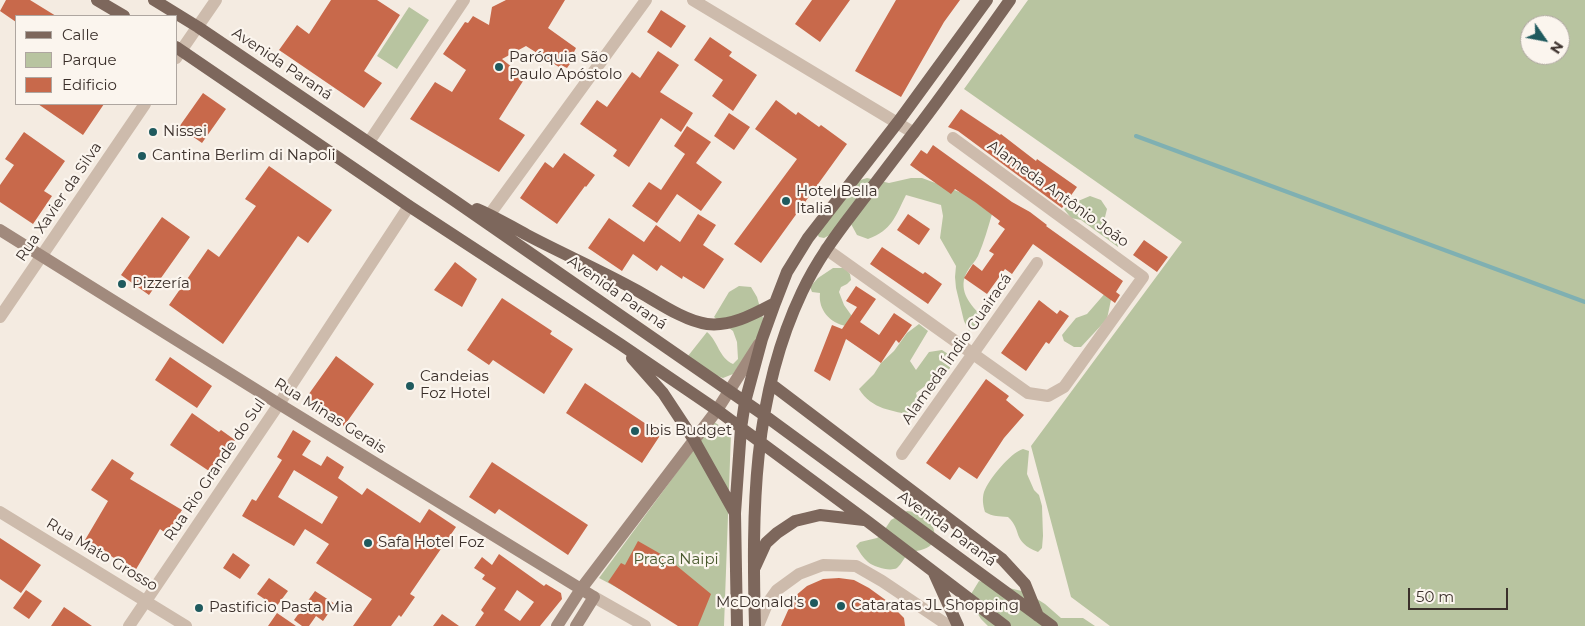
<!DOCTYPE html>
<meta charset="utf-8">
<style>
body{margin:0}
#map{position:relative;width:1585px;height:626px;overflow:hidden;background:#f4ebe1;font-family:Montserrat,sans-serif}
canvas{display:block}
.legend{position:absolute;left:15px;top:15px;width:162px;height:90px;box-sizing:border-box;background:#fbf5ee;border:1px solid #aea6a0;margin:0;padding:6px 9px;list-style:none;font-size:15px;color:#3b302b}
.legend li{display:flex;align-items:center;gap:10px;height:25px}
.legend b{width:25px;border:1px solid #aea6a0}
.north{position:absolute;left:1520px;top:15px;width:50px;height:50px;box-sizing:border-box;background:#fbf5ee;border:1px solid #aea6a0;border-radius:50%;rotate:123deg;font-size:14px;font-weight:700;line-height:20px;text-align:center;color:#3b302b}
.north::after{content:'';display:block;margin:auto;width:18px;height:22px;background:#1f5a5e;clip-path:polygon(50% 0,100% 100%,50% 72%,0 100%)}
.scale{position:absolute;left:1408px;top:588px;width:100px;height:22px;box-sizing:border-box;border:2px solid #3b302b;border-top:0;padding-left:6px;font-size:15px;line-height:18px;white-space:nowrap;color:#3b302b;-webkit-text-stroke:4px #fbf5ee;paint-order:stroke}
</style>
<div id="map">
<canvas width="1585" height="626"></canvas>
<ul class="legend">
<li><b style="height:6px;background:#7d675c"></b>Calle</li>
<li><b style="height:14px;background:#b8c4a0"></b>Parque</li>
<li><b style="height:14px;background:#c8694b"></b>Edificio</li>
</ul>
<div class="north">N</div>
<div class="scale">50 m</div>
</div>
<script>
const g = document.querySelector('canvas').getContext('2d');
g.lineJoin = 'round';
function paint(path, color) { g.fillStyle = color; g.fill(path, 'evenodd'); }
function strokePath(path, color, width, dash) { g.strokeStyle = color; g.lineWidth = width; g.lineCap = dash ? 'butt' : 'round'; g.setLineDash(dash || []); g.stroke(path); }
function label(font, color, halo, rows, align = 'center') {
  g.font = font + ' Montserrat,sans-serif'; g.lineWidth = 4.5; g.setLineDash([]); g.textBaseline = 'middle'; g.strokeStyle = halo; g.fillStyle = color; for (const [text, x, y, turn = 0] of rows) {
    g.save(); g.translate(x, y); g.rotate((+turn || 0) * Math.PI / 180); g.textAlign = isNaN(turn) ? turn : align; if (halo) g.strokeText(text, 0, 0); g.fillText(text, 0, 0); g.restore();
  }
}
paint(new Path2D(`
 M1028 0H1585V626H1110L1071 597 1031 446 1182 242 964 89ZM1530 25H1560V55H1530Z
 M409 7 429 20 397 69 377 56Z
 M867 178 889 183 911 178H922L965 194 992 214C988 228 984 242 978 256 975 262 970 266 967 272 958 288 968 303 980 314L979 325 969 331 964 321 956 288 955 277 956 266 940 238 943 216 941 205 906 195C895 217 892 230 868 239L857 235 851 224 824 238 819 237 816 232 857 181Z
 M1090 196 1101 200 1107 209 1104 221 1121 236 1118 247 1081 220 1071 218 1064 209 1071 204Z
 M833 268H845L850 274 851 280 847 284 841 287 839 292 844 305 854 319 846 326C830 323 818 310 820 293L812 292 810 287 818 278Z
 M739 286 751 287 757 297 763 318 762 331 733 374 723 378 707 372 688 356 707 332C718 341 719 358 733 364L738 359 737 342 733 331 714 317 729 292Z
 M1107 291 1112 295 1107 319 1081 347H1074L1064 341 1062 335 1076 318 1087 314Z
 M919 324 928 331 910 361 916 370 929 352 942 350 951 356 950 368 936 386H925L916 393 919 404 914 416C892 410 872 410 859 389L874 374 881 363 894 351 907 333Z
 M714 422 731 433 724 626H689L599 578Z
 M1023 449 1029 451 1027 474 1034 490 1039 495 1042 506 1043 536 1042 548 1038 552C1011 541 1023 531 1008 517 999 516 993 517 985 512 983 505 982 499 984 492 989 479 1010 453 1023 449Z
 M907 511 927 514C933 525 942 543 924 549 919 551 914 551 909 553 904 557 902 564 897 568 890 572 874 567 868 562 863 558 859 551 856 546L860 542 877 538 881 535 891 520Z
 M979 581 1026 592 1045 604 1061 618H1083L1095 626H988L981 619 968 599Z`), '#b8c4a0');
strokePath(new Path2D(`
 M1136 136 1585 302`), '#7fb0b2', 4);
paint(new Path2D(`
 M6 0H30L56 16H16V22L0 11Z
 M331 0H377L400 15 364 71 382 83 364 108 279 50 297 25 309 34Z
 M506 0H565L548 28 576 48 574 52 577 54 567 68 561 65 559 67 526 46 502 59 525 78 499 119 525 135 499 172 410 119 435 82 452 92 466 70 443 54 465 22 468 23 473 16 489 25 492 7Z
 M812 0H850L820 42 795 24Z
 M896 0H960L944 22 901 97 855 71Z
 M661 10 686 26 671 48 647 32Z
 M710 37 732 52 729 56 757 75 733 111 712 96 723 80 694 60Z
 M658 51 679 65 660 92 693 113 681 132 661 118 629 167 613 156 617 150 580 124 597 100 607 107 632 72 640 78Z
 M203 93 226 109 202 143 179 127Z
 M776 100 796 115 798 112 819 127 821 125 847 144 761 263 734 244 797 159 755 129Z
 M38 104H104L83 135Z
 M961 109 1000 135 1001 134 1036 161 1037 159 1077 187 1062 208 958 131 948 127Z
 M729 113 750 127 734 150 714 136Z
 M687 126 711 142 696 163 722 182 701 211 677 194 657 223 632 206 649 182 661 190 685 154 674 146Z
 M24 132 65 161 44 191 52 196 33 224 0 202V185L14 165 5 159Z
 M933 145 1012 202 1030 212 1047 225 1046 226 1123 281 1116 292 1120 295 1115 303 1033 244 1012 274 1005 269 987 294 964 278 973 264 982 271 994 254 989 251 1005 229 998 224 1000 221 975 202 955 189 951 194 910 165 921 150 927 154Z
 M564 153 595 175 586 187 585 186 557 224 520 198 545 162 553 168Z
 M269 166 332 210 308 243 298 236 223 344 169 305 208 249 219 257 256 206 245 199Z
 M698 214 716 225 703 245 724 259 704 289 683 276 682 279 661 265 657 271 633 254 622 271 588 248 609 218 644 242 656 225 680 242Z
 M908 214 930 229 919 245 897 230Z
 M162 217 190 237 149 295 121 275Z
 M1144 240 1168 257 1157 272 1133 255Z
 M882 247 923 274 925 272 942 284 928 304 870 264Z
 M455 262 477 279 462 307 434 290Z
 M856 286 876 299 860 322 879 335 894 313 912 325 899 343 896 340 881 363 846 339 830 381 814 371 832 325 842 329 857 307 846 301Z
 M502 298 552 331 550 334 573 349 544 394 493 360 489 365 467 350Z
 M1039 300 1057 314 1060 310 1069 316 1049 344 1046 342 1026 371 1001 353Z
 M336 356 374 384 344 426 306 398Z
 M170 357 212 386 197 408 155 380Z
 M986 379 1009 396 1006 400 1024 415 1004 438 977 479 959 467 950 480 926 463Z
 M585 383 661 434 642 463 566 413Z
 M192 413 219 432 221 430 235 440 212 473 170 445Z
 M293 430 311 441 302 455 321 466 327 456 344 467 338 478 362 495 367 488 420 523 429 509 456 527 410 594 415 597 401 617 399 615 391 626H353L372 599 316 563 329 544 305 529 294 546 242 516 252 499 256 501 282 460 277 457ZM294 470 338 497 322 524 278 497Z
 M112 459 134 473 130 479 182 510 167 534 160 529 135 571 85 540 108 501 91 490Z
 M492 462 588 525 568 555 499 509 495 514 469 497Z
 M0 538 41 565 21 593 0 579Z
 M638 541 666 557 711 594 698 626H678L608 582 621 563 625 565Z
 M233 553 250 565 240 579 223 568Z
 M499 554 544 586 546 584 561 593 562 599 540 626H475L484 613 481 610 496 588 482 579 485 575 474 568 482 557 492 565ZM517 590 534 602 520 621 504 610Z
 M269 578 288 591 276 607 257 594Z
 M839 578 854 580 869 588 887 601 904 618 905 626H781L794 597 807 586 823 579Z
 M26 590 42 601 29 619 13 608Z
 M315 591 335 604 323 621 316 616 309 626H302L294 620Z
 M64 607 92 626H51Z
 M277 613 296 626H268Z
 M442 614 459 626H433Z`), '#c8694b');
strokePath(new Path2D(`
 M693 0 914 133
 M176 58 216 0
 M369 142 464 0
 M490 214 646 0
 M826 249 1028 393 1048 396 1064 387 1143 277 953 138
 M0 317 145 104
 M902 454 1037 263
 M0 512 186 626
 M594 597 645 626
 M129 626 279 404 409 206
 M758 626 767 604 777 590 799 574 823 565 856 566 882 581 949 626`), '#cdbbac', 12);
strokePath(new Path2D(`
 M0 230 279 404 594 597 576 626
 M557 626 581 589 717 410 759 344`), '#a18a7d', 12);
strokePath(new Path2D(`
 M97 0 124 16
 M154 0 198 27 455 201 764 415 1052 626
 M176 47 409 206 620 344 717 410 867 521 1005 626
 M477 209C494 216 510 226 527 235 563 254 600 270 636 290 656 301 684 321 707 324 731 327 754 314 775 303
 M632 358 663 393 694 440 735 513
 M771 384 1002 559 1025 584 1038 616
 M755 567 766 543 777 533 795 521 820 515 864 520
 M934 573 958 626
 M737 626 735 513 741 428 745 402 762 339 775 303 787 272 808 238 898 122 987 0
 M755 626C752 512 752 397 802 292 816 262 835 236 855 210 874 185 893 160 912 135 946 91 978 45 1010 0`), '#7d675c', 12);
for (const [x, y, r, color] of [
 [499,67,5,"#1f5a5e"],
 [153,132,5,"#1f5a5e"],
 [142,156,5,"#1f5a5e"],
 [786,201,5,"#1f5a5e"],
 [122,284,5,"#1f5a5e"],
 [410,386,5,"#1f5a5e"],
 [635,431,5,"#1f5a5e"],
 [368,543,5,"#1f5a5e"],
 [814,603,5,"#1f5a5e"],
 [841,606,5,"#1f5a5e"],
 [199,608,5,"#1f5a5e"]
]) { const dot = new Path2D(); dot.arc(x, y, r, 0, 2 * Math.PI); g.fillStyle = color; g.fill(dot); strokePath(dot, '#fbf5ee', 2); }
label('15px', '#3b302b', '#fbf5ee', [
 ["Paróquia São",509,58],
 ["Paulo Apóstolo",509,75],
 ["Nissei",163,132],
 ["Cantina Berlim di Napoli",152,156],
 ["Hotel Bella",796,192],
 ["Italia",796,209],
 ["Pizzería",132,284],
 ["Candeias",420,377],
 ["Foz Hotel",420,394],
 ["Ibis Budget",645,431],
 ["Safa Hotel Foz",378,543],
 ["McDonald's",804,603,"right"],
 ["Cataratas JL Shopping",851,606],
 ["Pastificio Pasta Mia",209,608]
], 'left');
label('15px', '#3b302b', '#fbf5ee', [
 ["Avenida Paraná",282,64,34],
 ["Alameda Antônio João",1058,194,36],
 ["Rua Xavier da Silva",59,202,-56],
 ["Avenida Paraná",617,293,35],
 ["Alameda Índio Guairacá",957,349,-55],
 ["Rua Minas Gerais",330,416,32],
 ["Rua Rio Grande do Sul",215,470,-56],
 ["Avenida Paraná",947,529,36],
 ["Rua Mato Grosso",102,555,31]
]);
label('15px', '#4a5a2e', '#fbf5ee', [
 ["Praça Naipi",676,560]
]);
</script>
